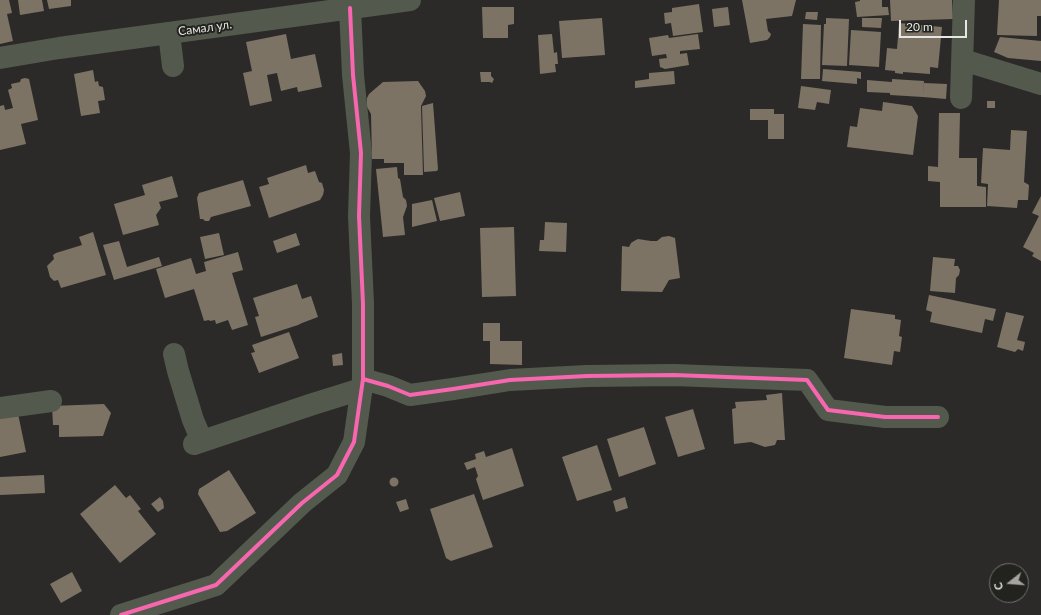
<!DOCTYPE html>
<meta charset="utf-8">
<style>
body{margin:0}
#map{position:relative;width:1041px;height:615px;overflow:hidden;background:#2b2a29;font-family:Lato,sans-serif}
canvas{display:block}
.north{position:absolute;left:989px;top:563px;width:40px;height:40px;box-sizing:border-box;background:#22221f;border:1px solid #70706e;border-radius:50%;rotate:253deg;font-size:11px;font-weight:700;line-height:16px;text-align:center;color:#e6e6e4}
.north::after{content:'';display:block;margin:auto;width:14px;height:18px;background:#a5a4a3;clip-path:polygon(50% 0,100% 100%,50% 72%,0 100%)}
.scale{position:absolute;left:899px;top:20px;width:68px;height:18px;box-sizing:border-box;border:2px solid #e6e6e4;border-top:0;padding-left:5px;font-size:12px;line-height:14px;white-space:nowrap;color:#e6e6e4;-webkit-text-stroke:3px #22221f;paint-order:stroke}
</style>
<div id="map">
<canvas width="1041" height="615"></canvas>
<div class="north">С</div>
<div class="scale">20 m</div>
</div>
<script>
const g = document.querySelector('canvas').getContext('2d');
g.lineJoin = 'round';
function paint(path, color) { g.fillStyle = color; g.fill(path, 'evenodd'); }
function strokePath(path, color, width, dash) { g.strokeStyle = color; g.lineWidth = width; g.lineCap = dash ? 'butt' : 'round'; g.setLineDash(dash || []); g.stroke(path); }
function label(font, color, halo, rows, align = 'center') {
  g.font = font + ' Lato,sans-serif'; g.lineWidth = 4; g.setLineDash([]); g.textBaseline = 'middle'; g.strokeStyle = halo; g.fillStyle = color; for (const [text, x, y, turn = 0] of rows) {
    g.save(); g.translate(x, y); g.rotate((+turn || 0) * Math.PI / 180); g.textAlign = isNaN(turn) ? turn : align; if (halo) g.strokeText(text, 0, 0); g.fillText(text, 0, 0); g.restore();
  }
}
paint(new Path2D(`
 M0 0H9L12 13 7 14 13 41 0 44Z
 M18 0H42L44 11 20 15Z
 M47 0H71V6L49 9Z
 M742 0H796L792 16 766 19 768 31 771 34 770 37 767 40 750 43Z
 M860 0H882V7H888L889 15 857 17 855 2 860 1Z
 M890 0H952L953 19 891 21Z
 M999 0H1041V16H1037V36L997 35Z
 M699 4 703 32 673 36 671 23 665 24 664 13 672 12V8Z
 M482 7H514V24L508 25V38H483Z
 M728 7 730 25 714 27 712 9Z
 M806 12H818L817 20 805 19Z
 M602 18 605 55 562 58 559 21Z
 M826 18 849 19 847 66 822 65 824 24H826Z
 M862 18H882L881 28 862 27Z
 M899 23 942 27 938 68 930 67V74L903 72V74L895 73V71L885 70 887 48 897 49Z
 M803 24 821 25 820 79H801Z
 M851 30 881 32 879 67 849 65Z
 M286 34 291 59 315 54 322 87 298 92 297 87 281 91 277 73 267 75 272 101 250 106 243 73 252 71 246 42Z
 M552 34 554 53 557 52 558 64H555L556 72 540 74 538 35Z
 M698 34 700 49 680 51V54L687 53 689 65 665 69 660 67 659 59 667 58 666 54 652 56 649 38 668 35 669 38Z
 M1000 37 1041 41V61L1008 58 994 52Z
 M823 69 861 72V79L857 78V84L822 81Z
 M93 70 95 82 98 81 99 86 103 87 105 100 98 101 100 113 81 116 74 74Z
 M674 71 675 84 635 88V81L649 79V73Z
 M480 72H491V76L494 79 492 83 490 82H481Z
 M25 78 29 79 38 120 21 124 26 144 0 150V106L4 105 5 110 13 108 8 90 12 88 11 84 20 82 21 79Z
 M892 79 924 81 923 97 890 95V93L867 92V80L892 82Z
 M418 81 425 91 426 96 421 106 423 175H404V163H384V159H372L371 114 367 107V98L369 94 383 82Z
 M924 83 947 84 946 99 923 97Z
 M801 86 831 90 829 104 817 102 815 110 798 108Z
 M987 101H995V108H987Z
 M883 102 912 106 918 116 913 155 847 147 850 126 857 127 860 108 882 111Z
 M433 103 438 169 437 171 424 172 422 106Z
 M750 109H774V114H784V139H768V120H750Z
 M939 113H960L959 158H977V186L986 187V207H940V182L928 181V166L938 167Z
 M1011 130 1027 131 1024 182 1029 185 1028 200H1018L1017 208 987 206 988 184 981 183 983 148 1010 150Z
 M306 165 308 173 315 171 319 182 322 183 324 190 323 195 320 200 269 218 259 187 269 184 267 178Z
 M397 167 398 178 400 179 403 197 406 200 407 206 403 217 405 235 383 237 376 169Z
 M172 176 178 197 159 202 161 208 156 215 159 225 123 235 114 204 145 195 142 185Z
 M243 180 251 206 211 217 209 221H205L203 219H200L197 198 199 193Z
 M460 192 465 216 440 221 434 198Z
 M1041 196V261L1032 256 1034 253 1023 247 1039 216 1032 213Z
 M432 200 437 221 412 227V204Z
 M545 222 567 223 566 252 539 251 540 240H544Z
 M514 227 516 296 482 297 480 228Z
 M93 232 106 275 61 288 58 280 54 281 50 277 47 266 54 259 53 255 56 253 82 245 79 237Z
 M219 233 224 255 205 259 200 237Z
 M296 233 300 245 277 253 273 241Z
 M669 236 675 238 680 278 669 280 662 292 621 291 622 246 629 247 631 243 634 241 638 239 651 241H657L662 237Z
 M119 241 127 267 159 257 162 266 114 280 103 245Z
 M238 252 243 270 232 273 248 325 232 330 228 320 216 324 215 320 210 321 209 320 204 321 194 289 165 298 156 269 191 258 196 274 206 271 204 262Z
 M933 257 955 259 954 266H958L960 270 959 275 956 278 955 293 930 291Z
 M297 284 302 299 311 296 318 317 302 323 298 325 261 337 255 317 259 316 253 298Z
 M929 295 996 309 993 321 985 319 982 333 930 322 932 312 926 310Z
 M851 309 895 315V319L901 320 899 336 902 337 900 352 894 351 892 365 844 358Z
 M1006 312 1024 316 1017 340 1025 342 1023 351 1018 349 1015 352 997 347Z
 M483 323H500V341H522V365L490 364V341H483Z
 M289 332 299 358 259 373 251 353 255 352 252 345Z
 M342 353 343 365 333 366 332 355Z
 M782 393 785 440H777L775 445 765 447 751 442 734 444 732 409 736 408 735 402 767 400 766 395Z
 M104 404 111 413 103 436 59 437V425H53L52 406Z
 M17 409 26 452 0 457V412Z
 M693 409 705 449 678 457 665 417Z
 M644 427 656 464 619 477 607 439Z
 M597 445 612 490 577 501 562 457Z
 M512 448 524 486 483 500 476 479 478 476 475 467 467 470 464 463 476 459 475 454 484 451 486 457Z
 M229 470 256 513 227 531 220 532 198 494 199 489Z
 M44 475 45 493 0 495V477Z
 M389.5 482a4.5 4.5 0 1 1 9 0a4.5 4.5 0 1 1-9 0Z
 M115 485 126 498 130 495 141 509 138 511 156 534 120 563 80 514Z
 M474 494 493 547 451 561 446 558 430 509Z
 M160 497 163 501 164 508 158 512 151 504Z
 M625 497 628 508 616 512 613 501Z
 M406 499 409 509 400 512 396 502Z
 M72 572 82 591 61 603 50 584Z`), '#7c7365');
strokePath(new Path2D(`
 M169 33 173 66
 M0 58 59 48 410 0
 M963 60 1041 84
 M961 98 964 0
 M174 354 178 371 193 420 202 441
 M363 379 388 386 410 395 453 389 510 380 587 376 674 375 807 380 828 410 885 417H938
 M0 408 51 401
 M194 444 310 405 361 389
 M121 615 216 585 302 503 337 475 354 442 363 379V304L359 216 361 153 353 75 350 8`), '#535a4d', 22);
strokePath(new Path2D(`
 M363 379 388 386 410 395 453 389 510 380 587 376 674 375 807 380 828 410 885 417H938
 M121 615 216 585 302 503 337 475 354 442 363 379V304L359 216 361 153 353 75 350 8`), '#f766af', 4);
label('12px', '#e6e6e4', '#22221f', [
 ["Самал ул.",205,28,-8]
]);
</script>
